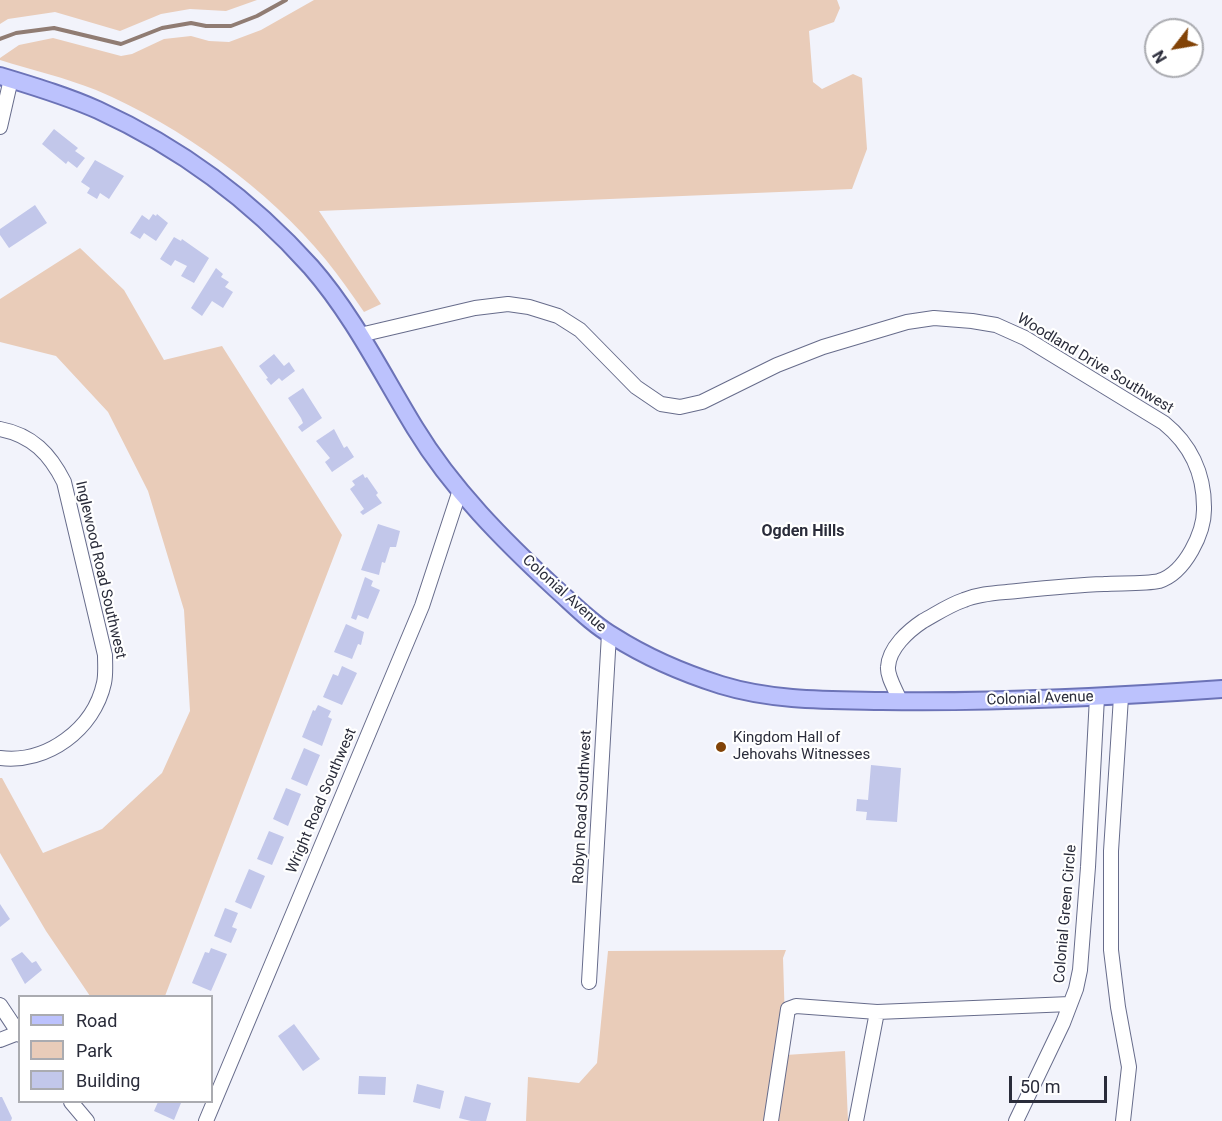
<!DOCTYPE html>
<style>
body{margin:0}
#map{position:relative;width:1222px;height:1121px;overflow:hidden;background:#f2f3fb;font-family:Roboto,sans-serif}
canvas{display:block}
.legend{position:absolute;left:18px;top:995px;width:195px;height:108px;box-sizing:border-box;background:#fff;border:2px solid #aaabb0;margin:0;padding:8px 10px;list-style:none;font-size:18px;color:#2a2c3a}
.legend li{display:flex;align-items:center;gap:12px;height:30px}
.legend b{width:30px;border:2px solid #aaabb0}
.north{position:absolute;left:1144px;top:18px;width:60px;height:60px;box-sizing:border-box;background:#fff;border:2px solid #aaabb0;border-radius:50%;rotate:239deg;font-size:16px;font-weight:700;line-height:24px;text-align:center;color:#2a2c3a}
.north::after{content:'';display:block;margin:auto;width:21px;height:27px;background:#824307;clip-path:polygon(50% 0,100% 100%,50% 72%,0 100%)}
.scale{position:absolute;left:1009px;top:1076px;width:98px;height:27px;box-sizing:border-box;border:3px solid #2a2c3a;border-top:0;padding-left:8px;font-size:18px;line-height:21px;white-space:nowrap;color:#2a2c3a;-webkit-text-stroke:4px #fff;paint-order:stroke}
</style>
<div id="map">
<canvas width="1222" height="1121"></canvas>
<ul class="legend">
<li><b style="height:8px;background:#bcc2fd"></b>Road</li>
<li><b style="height:16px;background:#e9ccb9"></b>Park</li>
<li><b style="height:16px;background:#c2c7ea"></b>Building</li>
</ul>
<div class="north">N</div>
<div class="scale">50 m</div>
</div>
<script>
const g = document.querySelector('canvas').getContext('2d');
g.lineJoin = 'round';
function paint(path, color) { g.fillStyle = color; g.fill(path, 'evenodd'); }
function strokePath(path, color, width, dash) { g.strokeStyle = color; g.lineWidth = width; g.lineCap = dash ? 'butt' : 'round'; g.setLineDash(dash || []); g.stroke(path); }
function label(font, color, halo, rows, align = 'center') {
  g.font = font + ' Roboto,sans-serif'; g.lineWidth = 4.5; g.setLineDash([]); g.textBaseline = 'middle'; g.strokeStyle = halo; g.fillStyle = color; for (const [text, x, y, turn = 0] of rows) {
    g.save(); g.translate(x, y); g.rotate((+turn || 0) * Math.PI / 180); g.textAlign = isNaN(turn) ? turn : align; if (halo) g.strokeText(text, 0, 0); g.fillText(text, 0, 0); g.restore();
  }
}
paint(new Path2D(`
 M0 0H257L226 11 190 9 161 14 120 31 55 12 8 19 0 24Z
 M314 0H837L840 8 834 22 809 31 813 82 822 89 853 74 862 78 867 149 852 189 319 211 381 304 364 312C352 295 340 277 326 260 268 189 181 126 96 90 66 78 32 70 0 60V58L19 45 53 38 121 56 132 54 164 39 191 36 209 41 229 42 261 30Z
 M80 248 124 290 164 360 222 346 342 535 165 996H90L46 931 0 853V778H2L43 853 102 829 162 773 190 711 184 610 148 491 108 412 56 356 0 342V299Z
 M786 950 783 958 786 1055 845 1051 848 1121H526L528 1077 579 1083 597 1063 608 951Z`), '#e9ccb9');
strokePath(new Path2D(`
 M0 39 16 33 54 28 121 44 162 28 191 23 206 26H231L257 16 286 0`), '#907c73', 4);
paint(new Path2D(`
 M54 129 78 148 75 151 85 158 77 168 68 161 66 164 42 144Z
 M95 160 124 176 109 199 100 193 97 199 87 193 90 188 81 182Z
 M35 205 47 223 9 248 0 235V229Z
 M153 214 156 216 157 214 168 223 156 241 144 233 140 239 130 233 142 215 149 220Z
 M174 237 181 241 182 239 209 258 194 283 181 276 187 266 175 260 171 266 160 259Z
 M216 268 223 274 221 277 229 282 225 287 233 292 223 308 212 301 202 316 191 308Z
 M274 354 284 366 289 362 295 371 282 381 279 378 271 385 266 379 268 378 259 366Z
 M303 388 322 418 302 432 298 427 303 423 301 418 288 398Z
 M334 429 344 448 347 446 354 457 332 472 325 462 330 458 316 441Z
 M363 474 365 478 367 477 378 493 376 495 382 503 363 515 360 512 364 509 350 489 355 485 352 481Z
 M378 524 400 531 396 547H390L385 563 382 562 379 575 361 570Z
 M365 577 373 581 371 586 380 590 368 619 358 615 356 620 351 618Z
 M346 624 364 632 361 645 358 644 352 659 334 652Z
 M342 666 357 673 342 705 323 697 333 674 338 676Z
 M318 705 331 711 328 717 332 719 322 746 302 737 313 710 315 711Z
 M304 748 320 755 307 786 291 779Z
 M871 765 901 768 897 822 866 820 867 812 856 811 857 799 868 800Z
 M286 788 301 794 288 826 273 819Z
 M269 831 284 837 272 865 257 859Z
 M249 869 265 876 251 909 235 902Z
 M0 904 10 919 0 927Z
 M225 908 238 913 232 927 237 929 231 943 214 936Z
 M211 948 227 954 211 991 192 983 205 952 209 953Z
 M22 952 32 963 36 961 42 970 25 984 11 959Z
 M294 1024 320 1059 303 1071 278 1036Z
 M359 1076 386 1077 385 1095 358 1094Z
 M417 1084 444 1091 440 1109 413 1102Z
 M465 1096 491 1103 486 1121H471L459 1118Z
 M0 1097H2L12 1118 11 1121H0Z
 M158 1102 181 1103 174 1120 154 1111Z`), '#c2c7ea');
const minor = new Path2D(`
 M0 127 11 79
 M360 335 475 308 508 304 529 307 558 316 580 330 636 387 661 404 680 407 702 402 777 365 823 347 907 322 934 318 972 321 996 325 1025 338 1164 423C1190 444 1204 473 1204 507 1205 532 1185 573 1159 581 1146 584 1118 583 1104 584 1075 585 1046 588 1017 591 999 593 981 593 964 600 949 605 936 614 923 621 908 631 889 648 888 667 887 677 897 692 900 701
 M0 429C32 435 50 454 64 482L105 655C105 665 106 674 104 683 94 729 47 764 0 758
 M1121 697 1111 851V950L1118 1007 1129 1067 1123 1121
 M589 982 609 634
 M0 1005 20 1035
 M0 1040 18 1033
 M71 1102 87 1121
 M206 1121 422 606 460 490
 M771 1121 788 1009 796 1006 877 1012 1070 1004
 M856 1121 877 1012
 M1016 1121 1063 1023 1076 989 1080 970 1088 867 1097 697`);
const major = new Path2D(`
 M0 76C33 86 67 96 98 110 179 147 251 200 311 267 353 315 382 374 415 428 452 489 504 541 556 589 574 605 592 624 613 636 646 657 683 673 721 685 773 701 828 700 882 701 996 703 1109 697 1222 689`);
strokePath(minor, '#676c8b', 16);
strokePath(major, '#6c73b7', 20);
strokePath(minor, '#fff', 14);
strokePath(major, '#bcc2fd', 16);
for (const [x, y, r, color] of [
 [721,747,6,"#824307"]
]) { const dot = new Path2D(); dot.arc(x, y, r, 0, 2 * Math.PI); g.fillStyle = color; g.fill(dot); strokePath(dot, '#fff', 2); }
label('15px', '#2a2c3a', '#fff', [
 ["Woodland Drive Southwest",1095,364,31],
 ["Inglewood Road Southwest",100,570,77],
 ["Colonial Avenue",564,594,42],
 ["Colonial Avenue",1040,699,-2],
 ["Wright Road Southwest",322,801,-67],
 ["Robyn Road Southwest",583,807,-87],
 ["Colonial Green Circle",1066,914,-85]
]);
label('15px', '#2a2c3a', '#fff', [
 ["Kingdom Hall of",733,738],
 ["Jehovahs Witnesses",733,755]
], 'left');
label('bold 16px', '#2a2c3a', '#fff', [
 ["Ogden Hills",803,532]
]);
</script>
